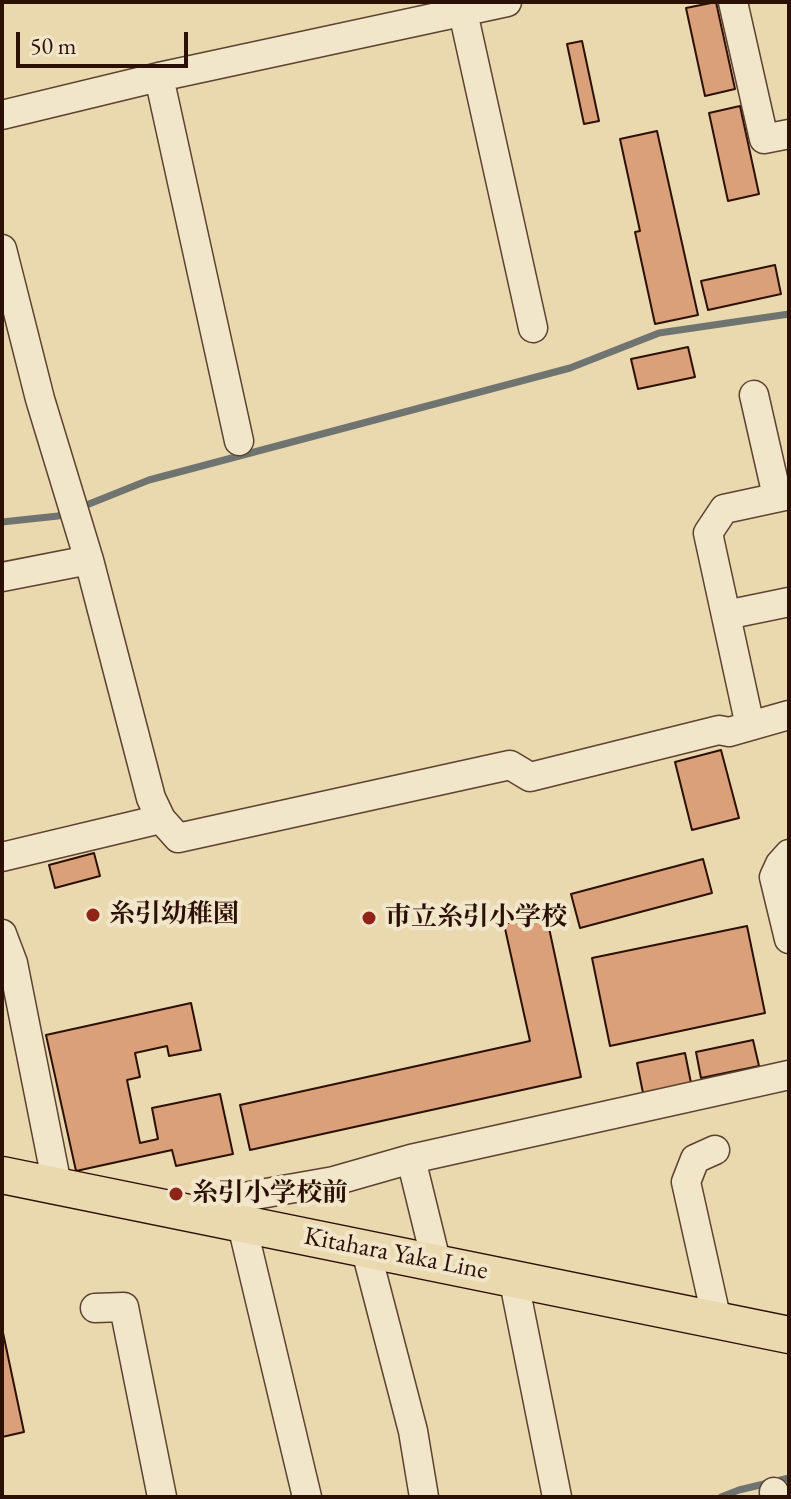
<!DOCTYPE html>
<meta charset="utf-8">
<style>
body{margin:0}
#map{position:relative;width:791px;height:1499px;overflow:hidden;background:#ead8ae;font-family:"EB Garamond",serif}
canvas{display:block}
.frame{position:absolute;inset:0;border:4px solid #2c1006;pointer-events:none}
.scale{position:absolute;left:16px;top:32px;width:172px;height:36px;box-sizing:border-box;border:4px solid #2c1006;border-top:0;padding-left:10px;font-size:24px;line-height:28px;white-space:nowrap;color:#2c1006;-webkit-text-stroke:6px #f1e6ca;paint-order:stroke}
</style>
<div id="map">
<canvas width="791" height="1499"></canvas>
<div class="frame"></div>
<div class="scale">50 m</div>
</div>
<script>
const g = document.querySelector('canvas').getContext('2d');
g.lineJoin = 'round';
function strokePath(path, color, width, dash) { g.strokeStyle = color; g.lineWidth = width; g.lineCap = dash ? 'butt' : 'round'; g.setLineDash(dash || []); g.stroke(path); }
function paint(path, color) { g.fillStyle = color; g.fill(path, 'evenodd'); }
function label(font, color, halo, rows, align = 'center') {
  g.font = font + ' "EB Garamond","Noto Serif JP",serif'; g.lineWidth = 8; g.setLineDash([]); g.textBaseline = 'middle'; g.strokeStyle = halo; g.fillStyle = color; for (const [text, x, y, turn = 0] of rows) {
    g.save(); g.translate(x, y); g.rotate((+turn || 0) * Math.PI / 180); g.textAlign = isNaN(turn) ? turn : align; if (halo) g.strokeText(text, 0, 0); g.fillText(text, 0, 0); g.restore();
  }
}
strokePath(new Path2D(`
 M79 508 149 480 570 368 659 333 789 314
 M2 522 58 516 67 512
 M721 1497 739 1490 789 1478`), '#707470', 7);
const building = new Path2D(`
 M716 2 735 89 705 96 686 8Z
 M582 41 599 121 584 124 567 44Z
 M740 106 759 194 728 201 709 113Z
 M657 131 698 315 655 324 635 232 640 231 620 139Z
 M775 265 781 294 708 310 701 281Z
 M688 347 695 377 638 389 631 359Z
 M721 750 739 818 692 830 675 762Z
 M94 853 100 876 55 888 49 865Z
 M703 859 712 893 580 928 571 894Z
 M546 914 581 1077 250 1150 240 1105 530 1041 504 924Z
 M747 926 765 1013 610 1046 592 958Z
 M191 1003 201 1050 169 1056 167 1046 135 1053 140 1077 127 1080 140 1143 158 1139 152 1108 220 1094 233 1154 176 1166 172 1150 76 1171 46 1035Z
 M753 1040 759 1066 701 1078 696 1052Z
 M685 1053 691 1083 643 1093 637 1063Z
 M2 1328 24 1432 2 1437Z`);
paint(building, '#d9a079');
strokePath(building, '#2c1006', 2);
const minor = new Path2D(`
 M733 2 764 139 789 134
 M463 12 533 328
 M159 77 239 441
 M2 115 159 77 507 2
 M2 249 40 399 89 560 151 798 161 819
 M754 395 777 496
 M2 577 89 560
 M726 615 789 602
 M750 726 708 533 724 509 789 495
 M789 854 780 864 774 877 789 939
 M2 857 161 819 178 838 510 765 530 777 719 730 729 732 789 715
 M2 934 13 963 57 1185
 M715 1150 695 1159 686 1182 717 1321
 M411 1159 436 1261
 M199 1216 221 1201 334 1181 411 1159 789 1075
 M242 1225 307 1497
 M365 1247 413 1431 424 1497
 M513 1277 557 1497
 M95 1308 124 1307 162 1497
 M774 1492 775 1497`);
const major = new Path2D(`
 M2 1175 789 1335`);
strokePath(minor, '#5c4230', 31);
strokePath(major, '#2c1006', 39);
strokePath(minor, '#f1e6ca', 28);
strokePath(major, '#ead8ae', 36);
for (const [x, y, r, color] of [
 [93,915,8,"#8f2418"],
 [369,918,8,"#8f2418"],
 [176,1194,8,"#8f2418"]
]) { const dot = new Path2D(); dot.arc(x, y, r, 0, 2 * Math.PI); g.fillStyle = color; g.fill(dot); strokePath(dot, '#f1e6ca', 3); }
label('bold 26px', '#2c1006', '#f1e6ca', [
 ["糸引幼稚園",109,915],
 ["市立糸引小学校",385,918],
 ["糸引小学校前",192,1194]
], 'left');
label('26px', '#2c1006', '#f1e6ca', [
 ["Kitahara Yaka Line",396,1254,11]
]);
</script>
